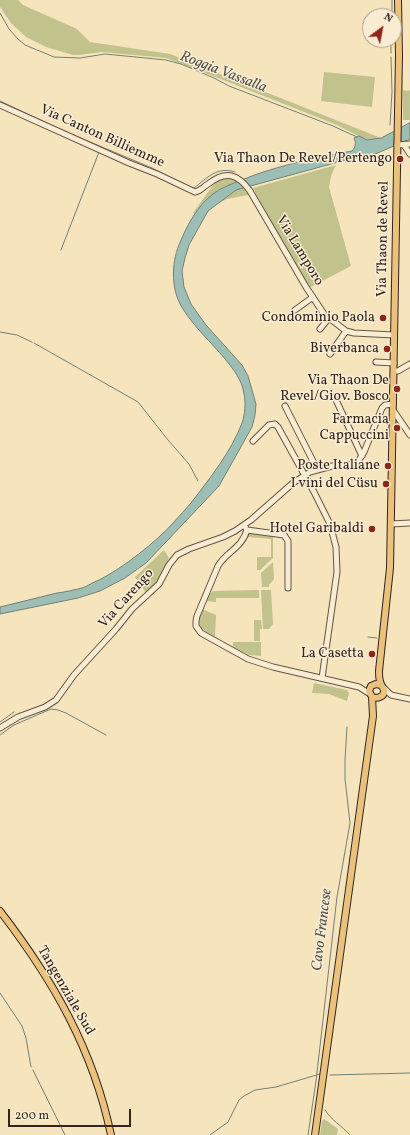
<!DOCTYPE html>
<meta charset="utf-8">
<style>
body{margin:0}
#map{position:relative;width:410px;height:1135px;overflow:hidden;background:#f5e4bc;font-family:Vollkorn,serif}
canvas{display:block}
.north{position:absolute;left:362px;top:8px;width:40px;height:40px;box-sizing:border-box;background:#f8edd3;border:1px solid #aa9d8b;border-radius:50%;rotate:32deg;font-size:11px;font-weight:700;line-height:16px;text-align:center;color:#35251e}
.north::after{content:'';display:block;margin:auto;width:14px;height:18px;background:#8f2418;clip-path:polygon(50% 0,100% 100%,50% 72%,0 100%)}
.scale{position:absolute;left:8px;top:1109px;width:123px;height:18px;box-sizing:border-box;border:2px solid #35251e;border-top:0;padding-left:5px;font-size:12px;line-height:14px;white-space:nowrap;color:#35251e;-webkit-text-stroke:3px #f8edd3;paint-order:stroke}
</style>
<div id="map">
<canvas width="410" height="1135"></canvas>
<div class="north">N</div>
<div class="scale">200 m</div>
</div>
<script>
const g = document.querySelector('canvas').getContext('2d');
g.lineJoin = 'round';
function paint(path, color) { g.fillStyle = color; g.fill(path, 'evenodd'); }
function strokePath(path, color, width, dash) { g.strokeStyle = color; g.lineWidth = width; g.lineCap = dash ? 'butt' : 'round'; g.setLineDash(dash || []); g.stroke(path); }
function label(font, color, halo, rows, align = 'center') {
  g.font = font + ' Vollkorn,serif'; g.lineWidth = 3; g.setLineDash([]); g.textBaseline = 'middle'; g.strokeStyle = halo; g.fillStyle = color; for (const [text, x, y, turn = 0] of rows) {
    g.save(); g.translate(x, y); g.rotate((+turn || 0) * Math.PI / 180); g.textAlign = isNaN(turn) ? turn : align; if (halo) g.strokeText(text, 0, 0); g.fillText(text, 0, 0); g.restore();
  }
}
paint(new Path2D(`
 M0 0H18L23 5 77 29 90 42 170 54 381 138 366 140 337 125 213 76 166 58 102 52 79 55H73L46 47 26 37 11 23 0 7Z
 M324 72 375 77 372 107 321 101Z
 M403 90 408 91 410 90V120H403Z
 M336 165 331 176 329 187 351 266 309 288 258 198 253 188Z
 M226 177H232L238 182 220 189 203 203 195 214 193 213 211 188 217 181Z
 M245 188 249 193 248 195 227 199 219 203 236 190Z
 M249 532 273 536V558L260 570H257V557H271V539L248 537Z
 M164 550 169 558C163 571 159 584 146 593L135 577Z
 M273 562 274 579 269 585V587H262L261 573Z
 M259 590V598H216V602L206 601 210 594 213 591Z
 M261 590H271L273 624 269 629H263Z
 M202 609 216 615 215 637C200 628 196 628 202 609Z
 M254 620H261L262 629H260V641H254Z
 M233 642H261V656L249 655 233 647Z
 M314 683 347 690 349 693 347 701 329 694 312 693Z
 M324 1119 338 1129 337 1135H320L322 1121Z`), '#c2c28c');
const water = new Path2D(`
 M410 123V139L373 155 342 161 236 190 208 211 189 245 185 258 182 271 184 287 191 304 206 325 242 365 248 376 256 404 255 415 252 427 219 486 146 563 125 578 100 591 78 598 0 614V607C19 602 38 598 57 593 65 592 74 590 82 588 88 586 93 582 99 580 123 568 156 542 174 522 180 516 185 509 191 503 210 478 231 452 242 423 245 414 246 403 244 394 242 380 234 370 225 359 211 342 194 327 183 309 171 291 171 264 179 245 186 227 197 206 213 194 220 188 230 185 239 181 275 166 314 158 352 151 356 147 356 143 354 138L359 136 367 140 381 138Z`);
paint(water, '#9cbeb4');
strokePath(water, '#738178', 1);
strokePath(new Path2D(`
 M392 0V16
 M0 13 9 29 18 39 25 45 54 57 80 58 105 54 166 60 181 64 214 78 229 86 333 126 357 137
 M391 53V40
 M0 101 59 129 152 168 187 186
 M390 125 392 92 391 57
 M192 188H194C207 178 217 166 235 172
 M61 250 99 152
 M0 332 17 335 32 342
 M34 343 138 402 168 440 189 464 198 481
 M368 637 377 638
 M0 722 14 712
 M0 735 14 725 51 709 58 710 66 713 106 735
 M0 993 22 1026 26 1038 31 1067
 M33 1070 65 1135
 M330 1075 410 1073
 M325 1110C331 1120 342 1126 350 1135
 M210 1135 228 1122 239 1100 244 1096 255 1090 276 1087 320 1074
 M308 1135 316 1081 337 897 350 823 345 779V760L347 727`), '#738178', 1);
const minor = new Path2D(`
 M0 105 129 163 157 174 195 192C201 191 203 187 208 184 226 170 238 174 250 191L306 287 324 314 346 331 354 333 394 335
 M397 145 410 144
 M404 145 410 154
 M295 310 313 297
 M320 329 329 318
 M330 354 346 331
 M376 362 394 363
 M394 371H398L410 364
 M336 400 362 456
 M285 406 317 469
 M393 410 410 435
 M253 441 269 425 275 424 278 427 314 492 330 524 336 547 337 572 322 678
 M391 524 410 523
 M244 525 247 530C242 548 226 552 218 566L197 616 196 621V626L201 633 248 659 273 667 359 687 370 694
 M247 530 284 535 288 541V588
 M383 687 391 695 410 699
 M0 728 18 717 45 707 56 700 74 675 116 629 132 609 159 584 169 565 177 555 189 549 223 537 235 531 251 520 293 483 310 472 332 466 353 464 356 463 359 460 364 452 382 408 385 405 393 404`);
const major = new Path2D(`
 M381 685 376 684 371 686 369 691 372 697C377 699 385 697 384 690 383 687 382 687 381 684 379 680 379 675 379 671L390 568 399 55 398 0
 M0 911C53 980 93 1049 111 1135
 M315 1135 373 716 372 697`);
strokePath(minor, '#655546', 7);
strokePath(major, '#35251e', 8);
strokePath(minor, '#f8edd3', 5);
strokePath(major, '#eac27e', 6);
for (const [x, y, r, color] of [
 [400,159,4,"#8f2418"],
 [383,318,4,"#8f2418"],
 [387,349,4,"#8f2418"],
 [397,389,4,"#8f2418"],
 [397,428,4,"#8f2418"],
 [388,466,4,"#8f2418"],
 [386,484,4,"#8f2418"],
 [372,529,4,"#8f2418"],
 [372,654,4,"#8f2418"]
]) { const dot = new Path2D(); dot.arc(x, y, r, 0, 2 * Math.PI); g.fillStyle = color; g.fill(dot); strokePath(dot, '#f8edd3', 1.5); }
label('14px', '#35251e', '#f8edd3', [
 ["Via Canton Billiemme",102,137,24],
 ["Via Thaon de Revel",384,239,-89],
 ["Via Lamporo",299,251,59],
 ["Via Carengo",127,599,-48],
 ["Tangenziale Sud",65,991,60]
]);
label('14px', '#35251e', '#f8edd3', [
 ["Via Thaon De Revel/Pertengo",392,159],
 ["Condominio Paola",375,318],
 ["Biverbanca",379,349],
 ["Via Thaon De",389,381],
 ["Revel/Giov. Bosco",389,397],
 ["Farmacia",389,420],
 ["Cappuccini",389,436],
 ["Poste Italiane",380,466],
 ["I vini del Cüsu",378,484],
 ["Hotel Garibaldi",364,529],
 ["La Casetta",364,654]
], 'right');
label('italic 15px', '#54534b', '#f8edd3', [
 ["Roggia Vassalla",223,73,21],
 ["Cavo Francese",323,930,-83]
]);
</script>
